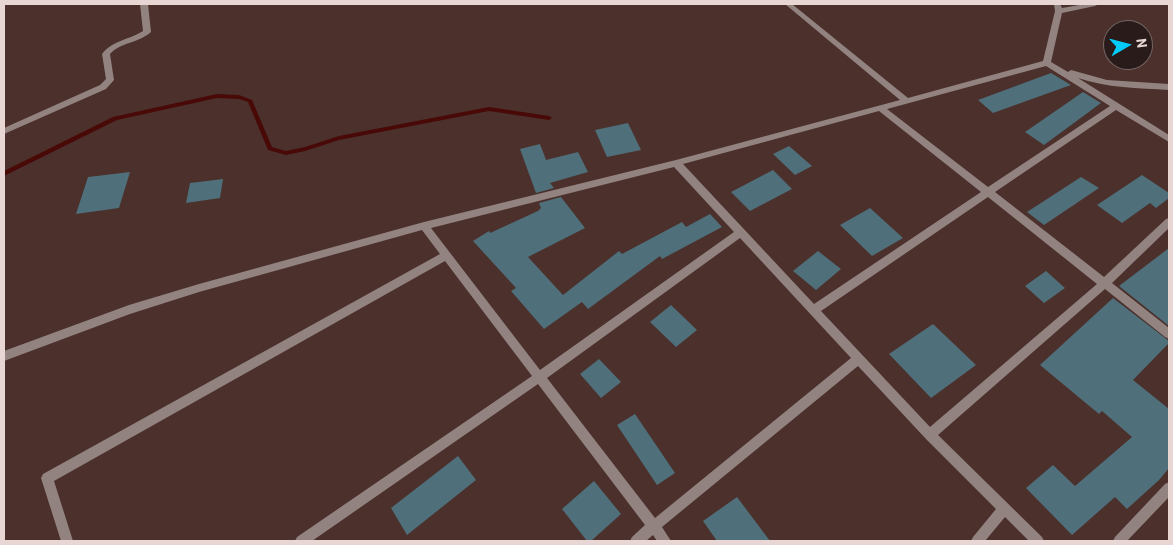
<!DOCTYPE html>
<style>
body{margin:0}
#map{position:relative;width:1173px;height:545px;overflow:hidden;background:#4b302c;font-family:Barlow,sans-serif}
canvas{display:block}
.frame{position:absolute;inset:0;border:5px solid #e8d6d4;pointer-events:none}
.north{position:absolute;left:1103px;top:20px;width:50px;height:50px;box-sizing:border-box;background:#281b1a;border:1px solid #756664;border-radius:50%;rotate:82deg;font-size:14px;font-weight:700;line-height:20px;text-align:center;color:#e8d6d4}
.north::after{content:'';display:block;margin:auto;width:18px;height:22px;background:#02cbf9;clip-path:polygon(50% 0,100% 100%,50% 72%,0 100%)}
</style>
<div id="map">
<canvas width="1173" height="545"></canvas>
<div class="frame"></div>
<div class="north">N</div>
</div>
<script>
const g = document.querySelector('canvas').getContext('2d');
g.lineJoin = 'round';
function paint(path, color) { g.fillStyle = color; g.fill(path, 'evenodd'); }
paint(new Path2D(`
 M217 94 239 95 252 100 272 147 286 151 305 147 339 136 489 107 549 116 552 118 549 120 489 111 339 140 305 151 286 155 268 150 248 102 239 99 217 98 117 120 4 176V171L113 117Z`), '#480907');
paint(new Path2D(`
 M1051 73 1071 85 993 113 978 100Z
 M1083 92 1101 103 1044 145 1025 132Z
 M628 123 641 150 607 157 595 130Z
 M540 144 546 160 578 152 588 172 550 183 554 188 536 193 520 149Z
 M789 146 812 166 795 175 773 154Z
 M773 170 792 189 750 211 731 192Z
 M130 172 119 208 76 214 88 177Z
 M1142 175 1169 193V198L1156 208 1150 203 1122 223 1097 205Z
 M1081 177 1099 188 1044 225 1027 212Z
 M223 179 220 198 186 203 190 183Z
 M561 197 585 228 528 257 563 295 619 251 622 254 682 222 686 227 710 214 722 227 662 259 660 256 588 309 582 302 544 329 511 291 516 288 473 241 489 231 490 233 538 211 541 208 539 203Z
 M870 208 903 238 872 256 840 225Z
 M1169 248V326L1119 286Z
 M818 251 841 269 816 290 793 271Z
 M1046 271 1065 288 1044 303 1025 286Z
 M1113 298 1169 341V343L1133 380 1169 409V468L1159 480 1127 509 1115 497 1072 535 1026 488 1053 465 1075 486 1132 437 1102 411 1099 414 1040 365Z
 M671 305 697 330 676 347 650 322Z
 M933 324 976 365 931 398 889 354Z
 M599 359 621 382 601 398 580 374Z
 M635 414 675 473 657 485 617 425Z
 M458 456 476 480 407 535 391 508Z
 M594 481 621 514 591 541H587L562 509Z
 M737 497 770 541H717L703 521Z`), '#4f6f7a');
paint(new Path2D(`
 M140 4H148L151 32C139 43 121 42 110 54L114 80 106 89 4 134V128L100 85 106 79 102 54C113 40 129 40 143 31Z
 M785 4H792L908 98 1043 61 1055 11 1054 4H1060L1062 8 1085 4H1099L1095 6 1062 13 1051 62 1068 72 1071 70 1107 80 1169 84V90C1138 88 1107 88 1078 78L1169 135V142L1116 110 995 192 1104 277 1166 219 1169 218V228L1112 283 1169 328V339L1165 337 1105 289 938 435 1042 537 1044 541H1029L1005 517 985 541H971L973 537 996 509 926 439 858 366 662 527 671 541H657L653 535 646 541H630L632 537 645 525 538 384 312 541H295L297 537 532 376 445 261 54 481 73 541H61L41 478 43 474 440 254 422 230 199 292 130 314 4 361V351L129 305 199 284 424 222 676 160 900 100ZM1046 66 1110 106 988 187 887 109ZM879 111 981 192 814 304 683 164ZM674 167 734 232 540 370 431 228ZM988 197 1097 284 930 427 821 311ZM740 238 851 358 655 518 547 378Z
 M1169 482V497L1127 541H1113L1115 537 1165 484Z`), '#928381');
</script>
